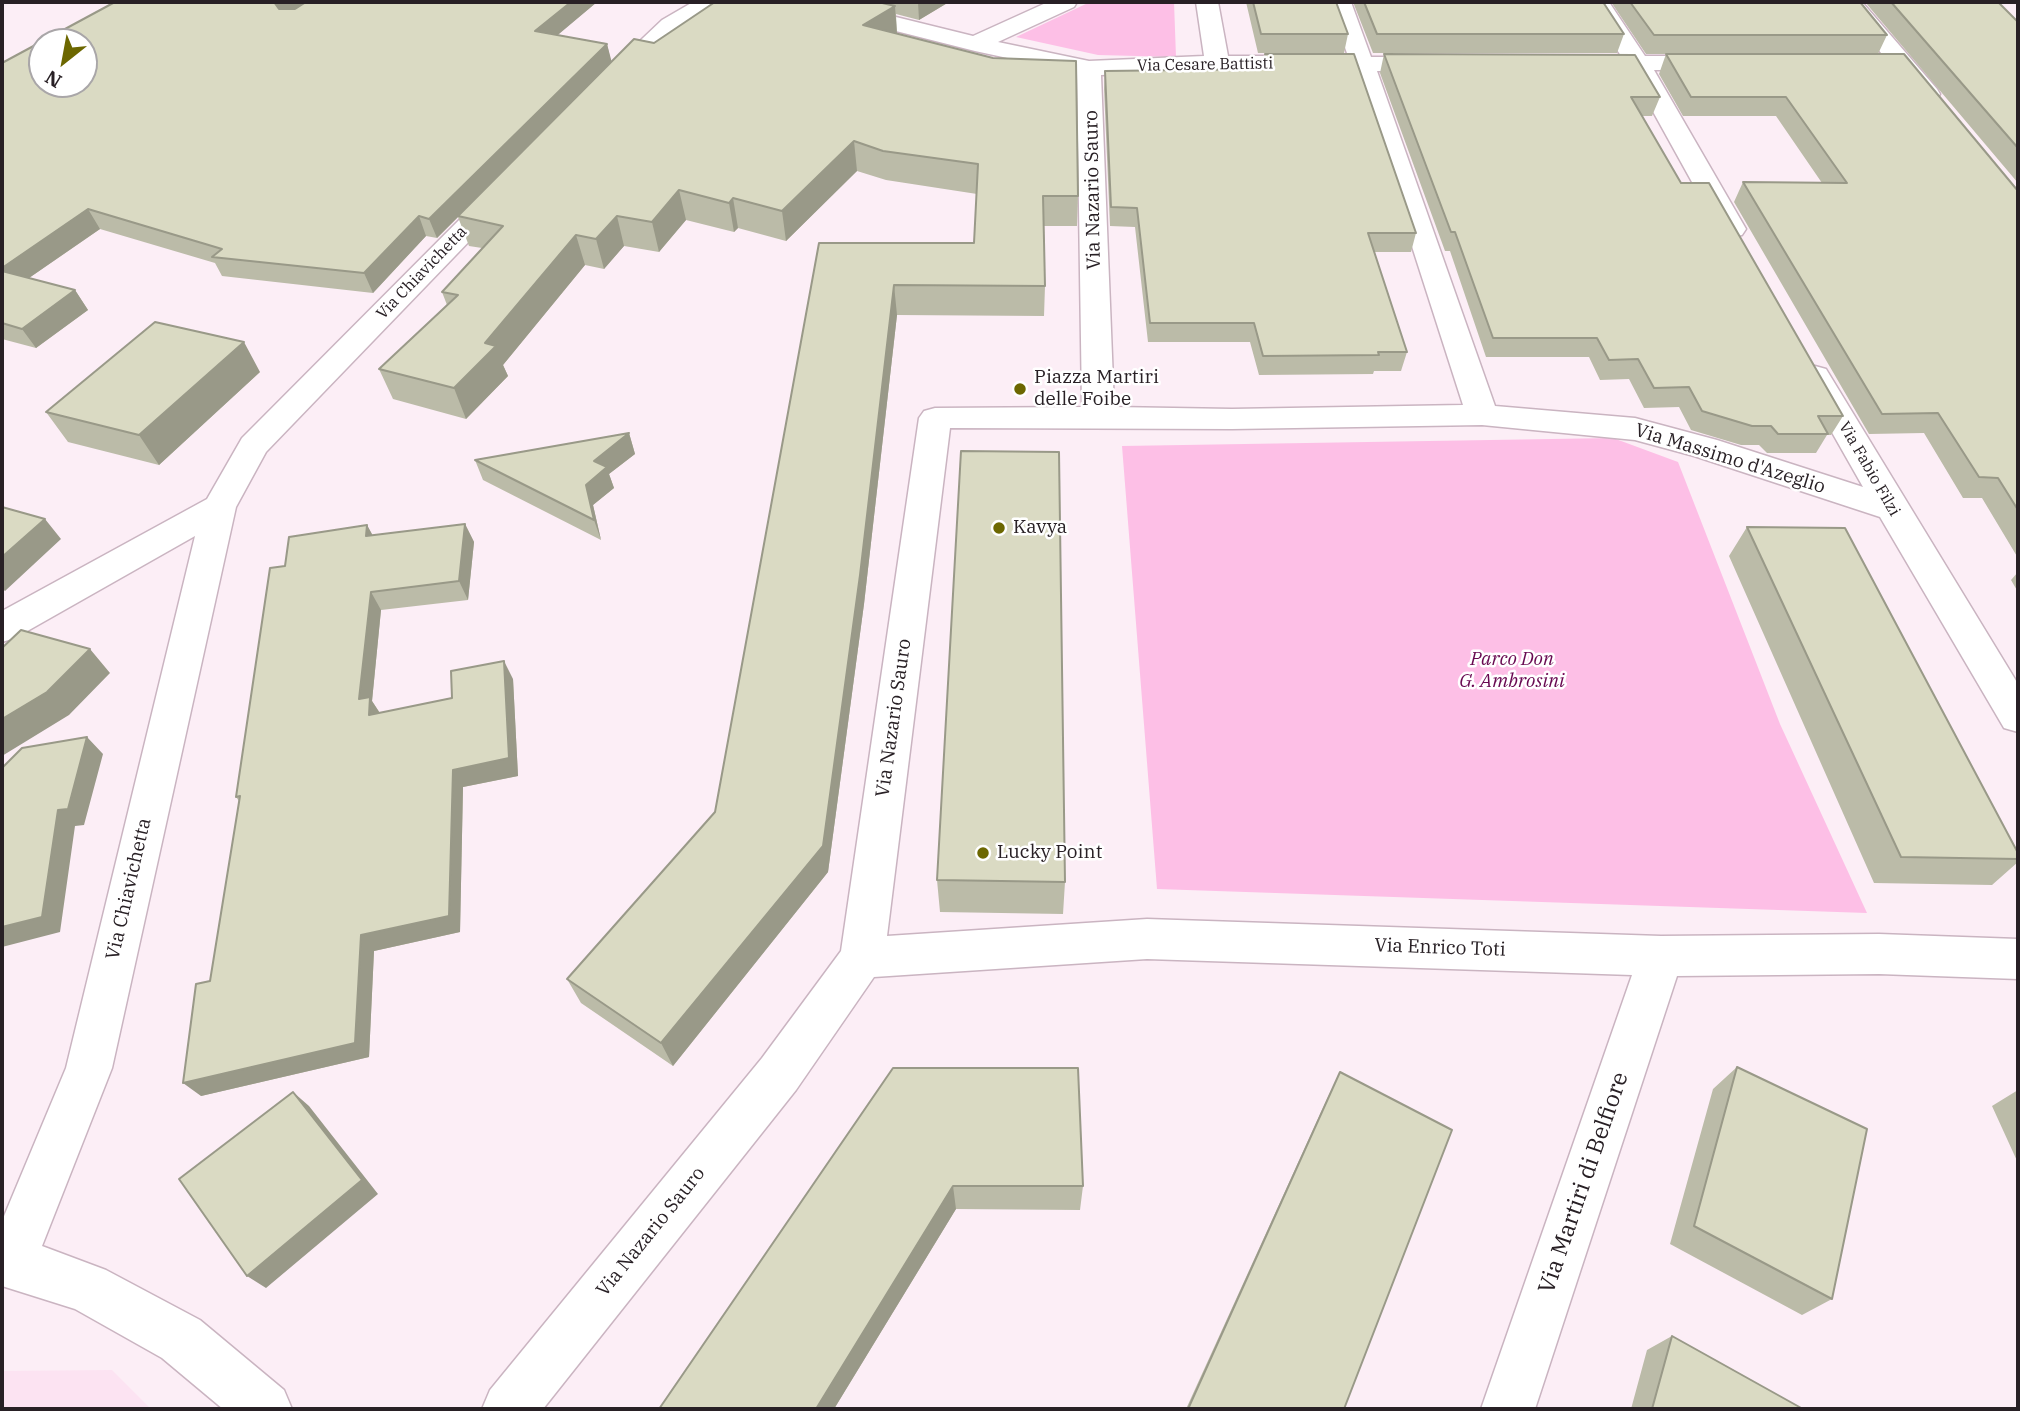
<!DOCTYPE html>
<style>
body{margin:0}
#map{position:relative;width:2020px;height:1411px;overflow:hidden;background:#fceef6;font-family:"IBM Plex Serif",serif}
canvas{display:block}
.frame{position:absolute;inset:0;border:4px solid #282025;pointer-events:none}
.north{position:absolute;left:28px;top:28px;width:70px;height:70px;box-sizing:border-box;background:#fff;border:2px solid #a9a6a8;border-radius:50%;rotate:211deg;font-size:19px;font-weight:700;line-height:28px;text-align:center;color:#282025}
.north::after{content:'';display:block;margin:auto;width:24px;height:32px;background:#6c6700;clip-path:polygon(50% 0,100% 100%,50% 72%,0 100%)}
</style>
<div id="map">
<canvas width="2020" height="1411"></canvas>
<div class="frame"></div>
<div class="north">N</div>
</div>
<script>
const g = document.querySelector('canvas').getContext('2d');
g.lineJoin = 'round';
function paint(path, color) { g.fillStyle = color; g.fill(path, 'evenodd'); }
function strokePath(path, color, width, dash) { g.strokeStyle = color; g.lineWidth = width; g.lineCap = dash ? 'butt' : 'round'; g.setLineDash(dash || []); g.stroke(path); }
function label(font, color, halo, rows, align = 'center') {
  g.font = font + ' "IBM Plex Serif",serif'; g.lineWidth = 5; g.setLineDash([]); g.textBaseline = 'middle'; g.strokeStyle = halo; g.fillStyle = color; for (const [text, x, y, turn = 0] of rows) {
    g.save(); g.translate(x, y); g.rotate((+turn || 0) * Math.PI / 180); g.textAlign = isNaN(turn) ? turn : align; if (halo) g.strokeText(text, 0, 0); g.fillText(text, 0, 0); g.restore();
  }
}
paint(new Path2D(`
 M112 1370 151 1409H2V1371Z`), '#fce3f2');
paint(new Path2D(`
 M1090 2H1174L1176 57 1098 55 1016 37Z
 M1613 438 1678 462 1780 724 1867 913 1157 889 1122 446Z`), '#fdbfe6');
const street = new Path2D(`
 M693 2H720L717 7 678 30 622 85 613 87 604 85 601 80 604 75 662 20Z
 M798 2H835L973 36 1048 2H1077L1074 7 998 42 1089 61 1204 56 1196 2H1218L1228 56H1348L1329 2H1351L1371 57H1433L1441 59 1445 64 1441 69 1433 71H1377L1495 406 1635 418 1717 440 1863 487 1800 376 1804 369 1815 366 1826 369 2018 684V732L2004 728 1880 517 1694 456 1635 440 1482 425 1232 429 950 428 887 936 1147 919 1661 936 1879 934 2018 939V979L1879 974 1677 976 1535 1409H1481L1632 975 1147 959 874 977 796 1090 543 1409H482L490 1390 762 1058 841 951 919 418 924 411 935 408 1082 407 1077 73 975 51 801 7ZM1217 70 1353 71 1400 209 1463 405 1232 409 1114 407 1101 75Z
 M1587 2H1609L1645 56H1716L1724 58 1728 63 1724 68 1716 70H1654L1746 229 1742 235 1732 237 1722 235 1718 229 1630 70 1580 68 1576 63 1580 58 1621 56Z
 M1839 2H1862L1937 89 1940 94 1937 99 1928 101 1919 99Z
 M499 187 508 189 512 195 508 201 266 452 236 507 112 1068 42 1246 106 1270 200 1320 284 1390 292 1409H223L162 1358 75 1309 2 1286V1221L66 1068 195 536 15 638 2 642V611L207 499 242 438 490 189Z`);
strokePath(street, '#cab4c1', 3);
paint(street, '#fff');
paint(new Path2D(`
 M306 2H597L557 35 607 44 611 62 654 43 715 2H949L919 20 896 14 897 34 1078 196 1077 226H1044L1045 286 1044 316 897 315 864 604 828 872 673 1066 581 1003 567 979 715 812 819 243H974L977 194 886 180 857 171 786 241 738 228 734 232 686 220 659 252 624 246 604 269 585 265 503 365 508 376 466 419 393 399 379 369 447 305 442 292 482 248 469 246 458 217 437 238 426 236 373 293 222 276 215 263 100 229 29 278 75 290 88 310 36 348 2 339V63Z
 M1246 2H1336L1348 34 1344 53H1258Z
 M1353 2H1603L1624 34 1617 53H1373Z
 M1611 2H1860L1887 35 1878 54H1646Z
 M1865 2H1998L2018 22V183Z
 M1265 54 1416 233 1411 252H1374L1407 352 1401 371H1374L1373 374 1259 375 1250 342H1148L1135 227 1110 226 1104 89 1105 71 1263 69Z
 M1384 54 1660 97 1652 116H1642L1681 183 1843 416 1831 435H1827L1816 453H1767L1759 445H1741L1691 430 1679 407 1644 408 1629 379 1600 380 1589 357H1486L1450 251H1445L1380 73Z
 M1666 54H1904L2018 191V558L1982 498H1963L1924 433 1869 434 1734 202 1743 182 1822 183 1776 116H1683L1659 74Z
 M260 372 159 465 68 442 46 412Z
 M629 433 635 454 609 474 614 488 593 505 601 540 483 480 475 460Z
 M465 524 474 542 468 600 381 610 372 701 380 713 452 698 513 679 518 776 463 787 460 932 374 951 369 1057 201 1096 210 981 239 801 236 797 285 566 367 525 372 535Z
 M1747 527 2018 853V862L1992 885 1874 883 1729 556Z
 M2018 572V592L2011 580Z
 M937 880 1065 882 1063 914 940 912Z
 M1737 1067 1832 1299 1802 1315 1670 1244 1713 1089Z
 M893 1068 1083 1186 1080 1210 956 1209 834 1409H659Z
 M1340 1072 1344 1409H1186L1327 1099Z
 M2018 1090V1163L1992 1106Z
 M1672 1336 1803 1409H1631L1647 1350Z`), '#bbbba8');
paint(new Path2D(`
 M274 2H306L281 19Z
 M571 2H597L540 50 535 31Z
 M918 2H949L919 20Z
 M895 6 897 34 863 25Z
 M607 44 612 63 437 238 429 219Z
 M854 141 857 171 786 241 782 211Z
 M679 190 686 220 659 252 652 222Z
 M733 198 738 228 734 232 729 203Z
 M88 209 100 229 13 289 2 274V268Z
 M419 216 426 236 373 293 364 273Z
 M617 216 624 246 604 269 596 239Z
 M576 235 585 265 503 365 508 376 466 419 454 388 485 343Z
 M894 285 897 315 864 604 828 872 673 1066 661 1043Z
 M75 290 88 310 36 348 22 329Z
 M244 342 260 372 159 465 139 435Z
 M629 433 635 454 609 474 614 488 593 505 601 540 594 520 586 485 594 461Z
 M45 519 61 539 5 591 2 588V557Z
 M465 524 474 542 468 600 459 581Z
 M367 525 377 543 366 536Z
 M371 592 381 610 372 701 381 715 380 733 359 699Z
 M90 649 110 673 69 715 2 756V719Z
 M504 661 513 679 518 776 463 787 460 932 374 951 369 1057 201 1096 183 1083 361 935 453 770Z
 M87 737 103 754 84 825 75 826 60 932 2 947V927Z
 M293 1092 309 1106 378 1194 266 1288 247 1276Z
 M953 1186 956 1209 834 1409H816Z`), '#998');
const building = new Path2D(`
 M115 2H274L279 9H295L306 2H571L535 31 607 44 429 219 419 216 364 273 212 257 222 249 88 209 2 268V63ZM42 42H84V84H42Z
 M715 2H878L895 6 863 25 993 58 1076 61 1078 196H1043L1045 286 894 285 860 575 823 846 661 1043 567 979 715 812 819 243H974L978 164 883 151 854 141 782 211 733 198 729 203 679 190 652 222 617 216 596 239 576 235 485 343 496 346 454 388 379 369 458 295 442 292 503 226 458 216 634 39 654 43Z
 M1253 2H1336L1348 34H1261Z
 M1364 2H1603L1624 34H1377Z
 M1630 2H1860L1887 35H1654Z
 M1891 2H1998L2018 22V148Z
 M1265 54H1354L1416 233H1368L1407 352H1378L1379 355 1263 356 1254 323H1150L1137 208 1111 207 1105 71 1269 69Z
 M1384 54 1635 55 1660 97H1631L1681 183H1709L1843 416H1818L1828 434H1778L1771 426H1752L1702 411 1689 387 1654 388 1638 359 1609 360 1597 338H1493L1455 232H1451Z
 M1666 54H1904L2018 191V510L1998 478 1979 477 1938 413 1882 414 1743 182 1847 183 1786 97H1691Z
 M2 271 75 290 22 329 2 323Z
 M155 322 244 342 139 435 46 412Z
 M629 433 594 461 607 467 586 485 594 520 475 460Z
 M961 451 1059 452 1065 882 937 880Z
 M2 507 45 519 2 557Z
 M465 524 459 581 371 592 359 699 370 697 369 715 452 698 451 671 504 661 509 758 453 770 449 916 361 935 355 1043 183 1083 196 984 210 981 240 796 236 797 270 568 285 566 289 537 367 525 366 536Z
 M1747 527 1845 528 2018 853V859L1901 857Z
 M21 630 90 649 47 692 2 719V648Z
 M87 737 68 809 58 810 42 917 2 927V768L22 748Z
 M1737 1067 1867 1129 1832 1299 1694 1226Z
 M893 1068H1078L1083 1186H953L816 1409H659Z
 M1340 1072 1452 1130 1344 1409H1188Z
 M293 1092 362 1180 247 1276 179 1179Z
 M1672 1336 1803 1409H1652Z`);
paint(building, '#dadac3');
strokePath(building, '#998', 2);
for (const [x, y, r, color] of [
 [1020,389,7,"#6c6700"],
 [999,528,7,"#6c6700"],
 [983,853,7,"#6c6700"]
]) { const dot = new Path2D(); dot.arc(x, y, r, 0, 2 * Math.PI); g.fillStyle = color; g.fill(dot); strokePath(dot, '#fff', 2.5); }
label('16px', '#282025', '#fff', [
 ["Via Cesare Battisti",1205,65,-1],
 ["Via Chiavichetta",422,273,-46],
 ["Via Fabio Filzi",1869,469,60]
]);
label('19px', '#282025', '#fff', [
 ["Via Nazario Sauro",1093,190,-91],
 ["Via Massimo d'Azeglio",1730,459,17],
 ["Via Nazario Sauro",894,718,-82],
 ["Via Chiavichetta",129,889,-77],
 ["Via Enrico Toti",1440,948,2],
 ["Via Nazario Sauro",651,1232,-51]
]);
label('19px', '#282025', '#fff', [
 ["Piazza Martiri",1034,378],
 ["delle Foibe",1034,400],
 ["Kavya",1013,528],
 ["Lucky Point",997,853]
], 'left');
label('italic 19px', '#680951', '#fff', [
 ["Parco Don",1512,660],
 ["G. Ambrosini",1512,682]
]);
label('23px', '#282025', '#fff', [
 ["Via Martiri di Belfiore",1584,1183,-71]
]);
</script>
